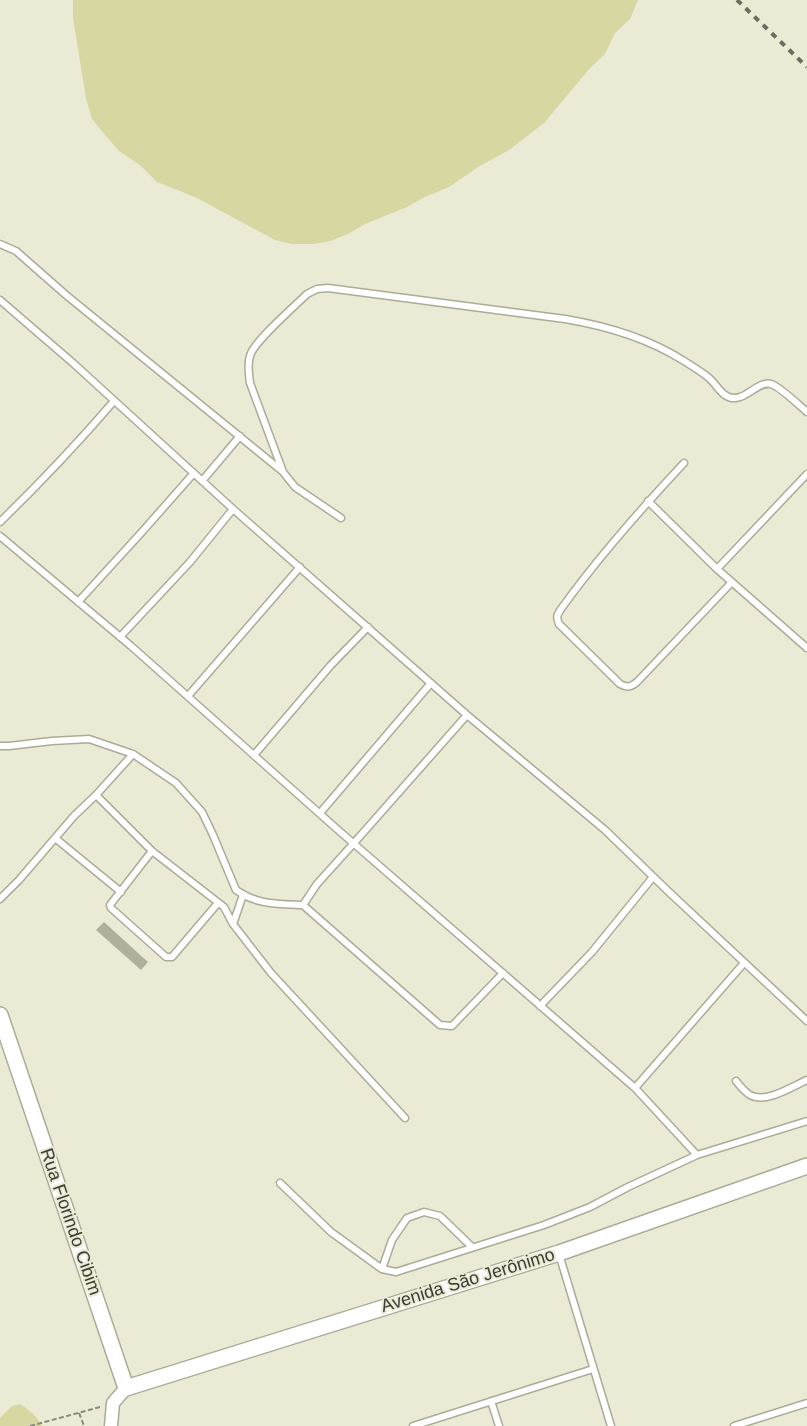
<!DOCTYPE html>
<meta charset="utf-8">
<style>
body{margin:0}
canvas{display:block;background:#eaead5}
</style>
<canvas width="807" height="1426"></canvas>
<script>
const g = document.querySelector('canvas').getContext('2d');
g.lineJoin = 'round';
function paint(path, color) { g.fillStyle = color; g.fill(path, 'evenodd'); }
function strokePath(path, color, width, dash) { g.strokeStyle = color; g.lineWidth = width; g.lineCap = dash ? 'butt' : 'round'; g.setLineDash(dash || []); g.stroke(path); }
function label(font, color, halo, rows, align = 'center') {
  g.font = font + ' Helvetica,sans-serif'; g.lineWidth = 4; g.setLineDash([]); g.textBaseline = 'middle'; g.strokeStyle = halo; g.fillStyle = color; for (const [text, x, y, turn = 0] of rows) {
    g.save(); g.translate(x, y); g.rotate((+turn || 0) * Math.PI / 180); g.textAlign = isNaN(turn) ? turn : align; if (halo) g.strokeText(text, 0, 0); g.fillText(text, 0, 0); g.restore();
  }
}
paint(new Path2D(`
 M73 0H638L630 19 615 33 605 54 590 68 544 123 509 150 478 167 449 187 425 197 407 207 365 224 348 234 330 241 313 244H292L275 240 195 197 157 182 140 165 119 151 106 136 92 119 86 98 73 18Z
 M20 1404C29 1410 37 1416 42 1426H0V1418L12 1406Z`), '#d6d7a1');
paint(new Path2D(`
 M104 922 148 962 141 970 96 930Z`), '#afb09c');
const service = new Path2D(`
 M0 244 16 251 66 295 282 471
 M0 300 73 363 233 509 467 715 605 830 670 893 807 1021
 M684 463C640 510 599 556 561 609 557 615 556 617 559 624L620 684C627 688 631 687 637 682L732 582
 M202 481 240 436
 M648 501 717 569 807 648
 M341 518 295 487 283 472 250 383C249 374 247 365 250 356 253 342 295 306 307 294L317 289 328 288 565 319C607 326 648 338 684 361 692 366 702 372 709 378 715 383 719 391 725 395 742 407 756 380 771 384 779 386 800 406 807 412
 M0 522C40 483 78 443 114 401
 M0 536 131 646 337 829 635 1088 697 1155
 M717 569 807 474
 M78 602 141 533 194 473
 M120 637 190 562 233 509
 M188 696 300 567
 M467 715 354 843 317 884 303 905 440 1025 452 1026 503 973
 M0 746H9L52 741 89 739 133 754 176 783 202 812 213 835 236 890C257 905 278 904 303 905
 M254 755 331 665 368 627
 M96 795 152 851 224 907 233 924 271 973 405 1118
 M320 813 431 683
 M55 838 121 892
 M152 851 110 905 111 908 166 957H172L218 903
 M0 899 19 880 74 816 96 795 133 754
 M233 924 243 895
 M540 1006 592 952 653 877
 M736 1081C740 1086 745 1092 750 1095 766 1104 793 1086 807 1080
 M635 1088 744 963
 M280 1183 331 1232 382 1269 396 1272 544 1225 590 1207 628 1187 697 1155 807 1121
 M559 1254 611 1426
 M382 1269 392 1240 407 1218 424 1212 440 1216 472 1247
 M491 1401 499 1426
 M413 1426 593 1369
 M734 1426 807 1403`);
const minor = new Path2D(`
 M111 1426 113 1403 126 1388`);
const tertiary = new Path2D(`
 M0 1015 126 1388 559 1253 807 1166`);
strokePath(service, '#abac98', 9);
strokePath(minor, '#abac98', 15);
strokePath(tertiary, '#abac98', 18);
strokePath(new Path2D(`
 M79 1413 84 1426
 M30 1426 100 1407`), '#8b8b7d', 2, [5, 2.5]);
strokePath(service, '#fff', 6);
strokePath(minor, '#fff', 12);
strokePath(tertiary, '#fff', 15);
strokePath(new Path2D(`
 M737 0 807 67`), '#6c6c61', 4, [6, 6]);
label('18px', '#3c3c34', '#eaead5', [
 ["Rua Florindo Cibim",70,1222,71],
 ["Avenida São Jerônimo",468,1281,-17]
]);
</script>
